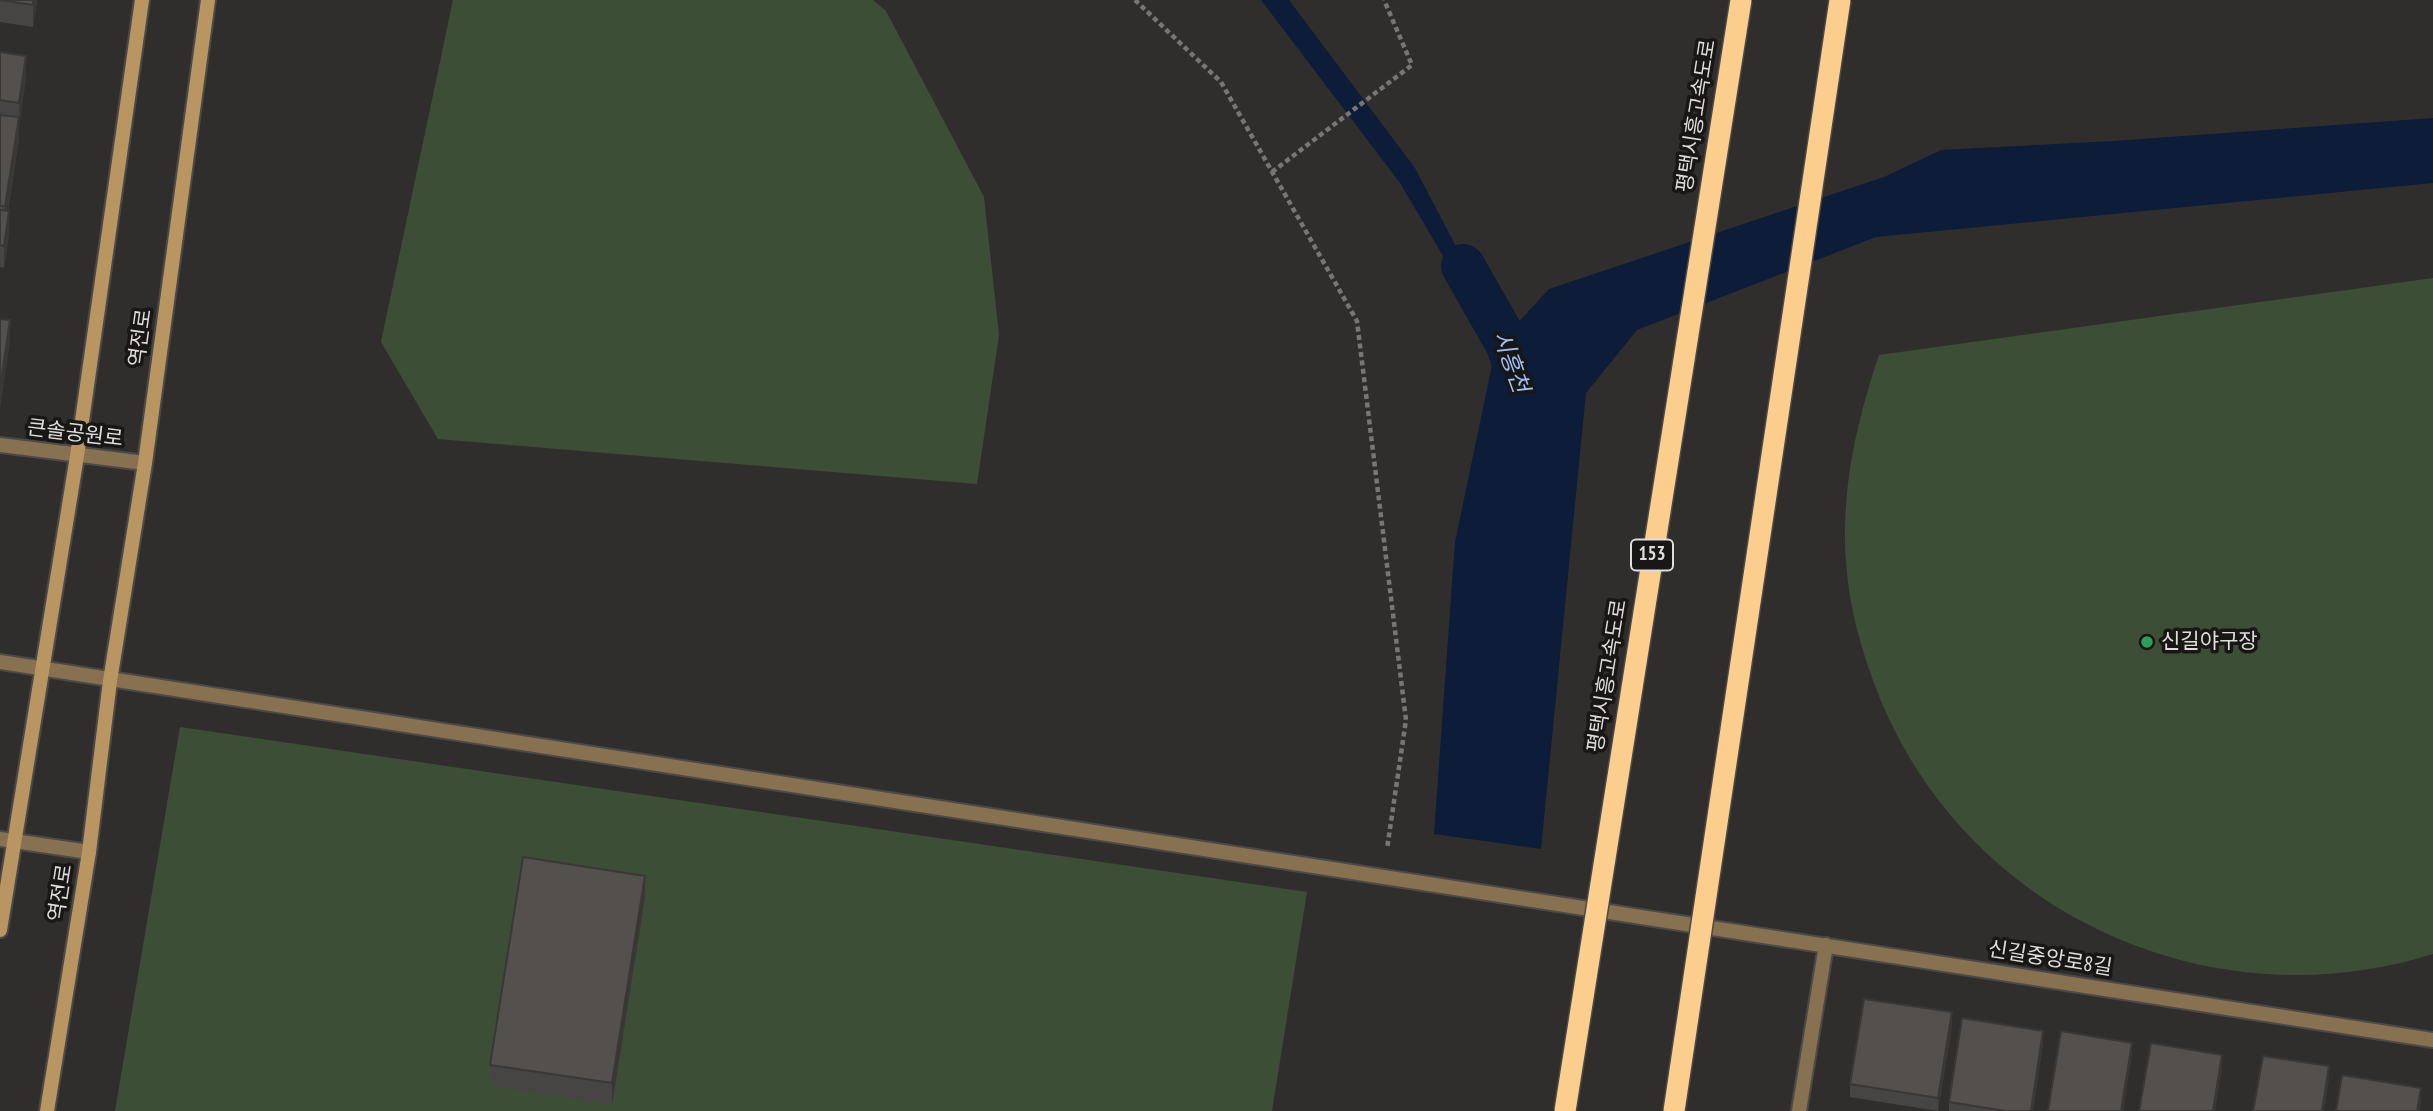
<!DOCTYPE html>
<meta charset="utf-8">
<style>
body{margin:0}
canvas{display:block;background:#302e2c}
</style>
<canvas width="2433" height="1111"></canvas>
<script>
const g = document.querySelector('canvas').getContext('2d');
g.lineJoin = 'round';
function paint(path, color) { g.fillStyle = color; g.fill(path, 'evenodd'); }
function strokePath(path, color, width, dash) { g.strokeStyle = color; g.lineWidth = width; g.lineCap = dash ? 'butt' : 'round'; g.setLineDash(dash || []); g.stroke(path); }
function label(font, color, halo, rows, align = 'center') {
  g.font = font + ' "PT Sans Narrow","Noto Sans KR",sans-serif'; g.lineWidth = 7; g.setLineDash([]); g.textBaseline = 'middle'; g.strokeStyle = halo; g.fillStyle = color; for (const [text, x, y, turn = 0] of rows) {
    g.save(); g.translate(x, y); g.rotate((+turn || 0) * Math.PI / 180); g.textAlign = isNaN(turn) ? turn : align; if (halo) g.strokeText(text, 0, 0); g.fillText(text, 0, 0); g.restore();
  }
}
paint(new Path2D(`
 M453 0H873L886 11 984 197 999 335 977 484 438 439 381 342Z
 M2433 278V954C2210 1024 1967 914 1879 696 1862 653 1849 608 1846 562 1841 490 1856 423 1879 355Z
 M180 727 1307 892 1272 1111H115Z`), '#3c4e36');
paint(new Path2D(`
 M1261 0H1289L1415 168 1504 338 1549 289 1884 177 1941 150 2113 141 2433 118V183L1876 237 1637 330 1586 393 1541 849 1434 834 1455 542 1496 346 1400 183Z`), '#0c1c39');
strokePath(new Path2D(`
 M1463 266 1508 345 1524 395`), '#0c1c39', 44);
const street = new Path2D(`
 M0 445 145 463
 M0 662 2433 1040
 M0 839 89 852
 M1799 1111 1826 945`);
const secondary = new Path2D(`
 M0 930 77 456 142 0
 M47 1111 89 852 110 681 145 463 208 0`);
strokePath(street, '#4c4a48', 18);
strokePath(secondary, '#4c4a48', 18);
strokePath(new Path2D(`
 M1135 0 1221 82 1357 321 1406 720 1387 849
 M1272 172 1412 65 1384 0`), '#787674', 4.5, [5, 3.5]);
strokePath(street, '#877151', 14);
strokePath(secondary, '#b99661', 14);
const highwayBridge = new Path2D(`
 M1565 1111 1741 0
 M1674 1111 1840 0`);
strokePath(highwayBridge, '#4c4a48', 24, []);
strokePath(highwayBridge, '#fbce8e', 21);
paint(new Path2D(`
 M0 0H37L33 27 0 22Z
 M0 52 26 78 19 125V139L8 211 9 233 4 268 0 267Z
 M645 897 612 1105 490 1086V1065Z
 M1952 1025 1938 1111 1850 1097V1084Z
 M2043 1043 2033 1111H1949V1102Z`), '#474543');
paint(new Path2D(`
 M33 0H37L33 27Z
 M26 56V78L19 125V103Z
 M19 117V139L5 228V206Z
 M9 211V233L4 268V246Z
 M10 320V342L0 410V388Z
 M645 876V897L612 1105V1083Z
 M1952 1012V1025L1938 1111V1098Z
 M2043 1031V1043L2033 1111H2031Z
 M2132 1043V1055L2123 1111H2121Z
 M2222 1055V1068L2215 1111H2213Z
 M2329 1066V1079L2324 1111H2322Z
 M2421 1088V1100L2419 1111H2417Z`), '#3a3837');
const building = new Path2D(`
 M0 0H33V5Z
 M0 52 26 56 19 103 0 100Z
 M0 115 19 117 5 206H0Z
 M0 210 9 211 4 246 0 245Z
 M0 319 10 320 0 388Z
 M523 857 645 876 612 1083 490 1065Z
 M1864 999 1952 1012 1938 1098 1850 1084Z
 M1962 1018 2043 1031 2031 1111H2005L1949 1102Z
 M2061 1031 2132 1043 2121 1111H2048Z
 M2151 1043 2222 1055 2213 1111H2139Z
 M2263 1056 2329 1066 2322 1111H2253Z
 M2342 1075 2421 1088 2417 1111H2336Z`);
paint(building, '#53504e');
strokePath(building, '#3a3837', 2);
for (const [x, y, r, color] of [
 [2147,642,7,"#2e9e5b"]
]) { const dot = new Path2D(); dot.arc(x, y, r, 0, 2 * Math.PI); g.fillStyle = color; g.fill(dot); strokePath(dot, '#181716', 2.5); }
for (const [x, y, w] of [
 [1652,555,42]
]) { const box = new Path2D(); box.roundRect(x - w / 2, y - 15.5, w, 31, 5); g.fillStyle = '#181716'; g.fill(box); strokePath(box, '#dedddb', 2); }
label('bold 19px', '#dedddb', null, [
 ["153",1652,555]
]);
label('21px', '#dedddb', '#181716', [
 ["평택시흥고속도로",1697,116,-81],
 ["역전로",141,338,-82],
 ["큰솔공원로",75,434,7],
 ["평택시흥고속도로",1608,676,-81],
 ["역전로",61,893,-81],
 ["신길중앙로8길",2050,959,9]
]);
label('21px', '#dedddb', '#181716', [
 ["신길야구장",2161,642]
], 'left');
label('italic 23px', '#9ec0f9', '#181716', [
 ["시흥천",1510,362,70]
]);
</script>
